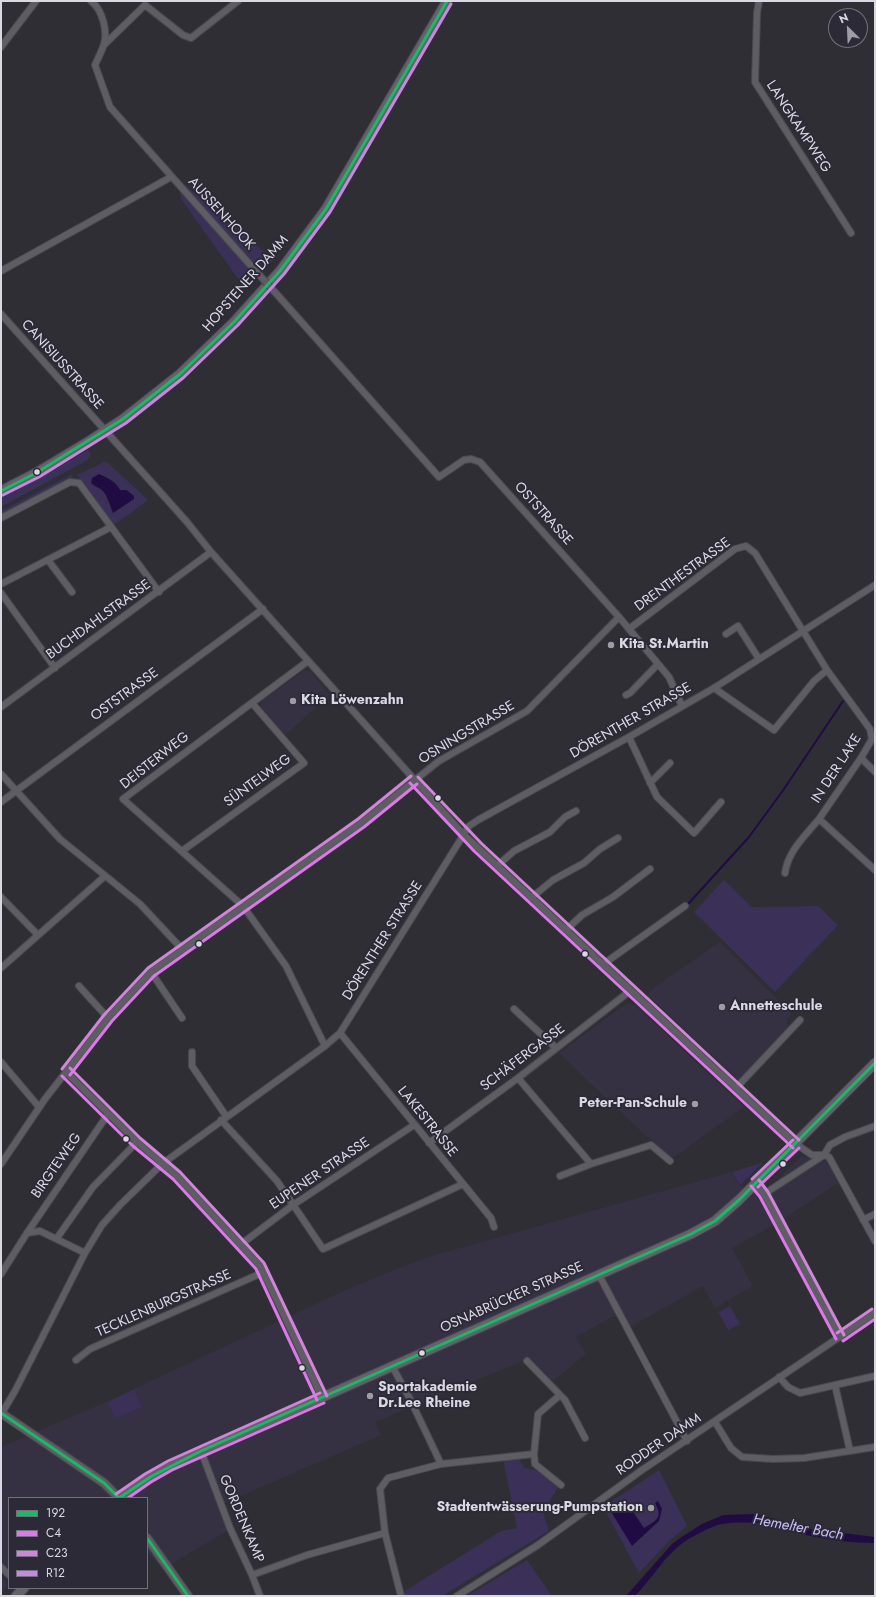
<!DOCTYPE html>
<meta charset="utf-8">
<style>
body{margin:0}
#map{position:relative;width:876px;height:1597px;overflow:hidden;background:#2f2e34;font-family:Jost,sans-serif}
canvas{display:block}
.frame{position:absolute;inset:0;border:2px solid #dad8e2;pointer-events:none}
.legend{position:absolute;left:8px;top:1497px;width:140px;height:92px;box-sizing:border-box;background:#2d2a38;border:1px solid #72707c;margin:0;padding:5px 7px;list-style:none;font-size:12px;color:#dad8e2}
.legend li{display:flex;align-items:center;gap:8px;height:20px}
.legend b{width:20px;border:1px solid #72707c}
.north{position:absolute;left:828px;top:8px;width:40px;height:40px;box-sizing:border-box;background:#2d2a38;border:1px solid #72707c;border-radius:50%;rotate:336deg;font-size:11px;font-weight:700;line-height:16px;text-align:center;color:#dad8e2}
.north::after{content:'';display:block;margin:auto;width:14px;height:18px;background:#9e9ca5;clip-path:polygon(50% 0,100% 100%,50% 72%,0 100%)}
</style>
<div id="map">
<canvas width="876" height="1597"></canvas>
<div class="frame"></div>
<ul class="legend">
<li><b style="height:5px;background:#1ab867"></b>192</li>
<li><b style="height:5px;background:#dd78ea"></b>C4</li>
<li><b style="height:5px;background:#d085d9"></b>C23</li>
<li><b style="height:5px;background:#c787e3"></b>R12</li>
</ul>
<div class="north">N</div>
</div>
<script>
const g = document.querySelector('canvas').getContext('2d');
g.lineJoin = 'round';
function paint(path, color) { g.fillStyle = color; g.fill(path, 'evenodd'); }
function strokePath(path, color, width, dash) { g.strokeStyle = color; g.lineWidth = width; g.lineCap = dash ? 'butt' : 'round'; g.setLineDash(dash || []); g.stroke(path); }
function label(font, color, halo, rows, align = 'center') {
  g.font = font + ' Jost,sans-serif'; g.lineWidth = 4; g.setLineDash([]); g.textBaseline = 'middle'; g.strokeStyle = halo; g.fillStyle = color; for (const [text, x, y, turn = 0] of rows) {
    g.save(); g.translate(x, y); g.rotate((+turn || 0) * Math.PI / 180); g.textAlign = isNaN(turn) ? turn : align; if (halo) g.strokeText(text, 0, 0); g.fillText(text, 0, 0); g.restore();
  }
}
paint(new Path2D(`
 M305 670 311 672 330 695 285 735 263 710 261 706V702L263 700Z
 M720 942 792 1014 787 1019 788 1029 739 1080 652 999 646 997 656 986Z
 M627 1003 635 1005 744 1107 674 1157 669 1156 649 1137 648 1138 559 1053Z
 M802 1156 827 1162 838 1183 774 1225 732 1248 753 1286 715 1308 703 1286 632 1326 614 1316 576 1337 586 1354 553 1381 530 1358 375 1422 381 1435 222 1504 232 1528 163 1569 147 1552V1498H9V1570L1 1563V1447L106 1402 339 1293 391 1271 435 1255 731 1172 740 1186 769 1188Z
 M1 1575 6 1581 7 1586 1 1595Z`), '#353143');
paint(new Path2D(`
 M179 180 274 260 246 290 181 199Z
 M88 450 90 453V457L86 461 1 507V497L19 489Z
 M106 461 148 500 114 525 77 475ZM117 484 120 490H127L134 496 108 503C106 494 104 490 96 487Z
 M72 474 73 477 1 514V511Z
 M724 880 752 907 818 906 838 925 775 992 694 912Z
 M764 1162 740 1185 732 1172Z
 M730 1306 740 1324 728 1330 718 1312Z
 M134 1390 142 1407 116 1418 107 1402Z
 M518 1457 524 1468C539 1469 548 1476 559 1486L543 1512 549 1531 442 1596H404L403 1592 501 1531 517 1528 503 1459Z
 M659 1470 687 1526 670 1540 639 1573 603 1507Z
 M527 1560 552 1596H467Z`), '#3a3058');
paint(new Path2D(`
 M99 474C108 478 115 481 120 490H126L134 496V499L113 513C110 506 108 495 102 490 99 487 95 487 91 483L92 478Z
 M625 1500 644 1528C657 1520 663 1518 655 1503L658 1501 662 1509 659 1521 632 1546 610 1510Z
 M753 1514 764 1516 811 1529 875 1537V1543C852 1543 828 1540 806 1535 794 1533 782 1528 771 1525 756 1522 737 1522 722 1524 712 1526 693 1536 684 1542 664 1556 652 1579 635 1596H626L672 1544 683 1536 702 1524 723 1515Z`), '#210b43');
strokePath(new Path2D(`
 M689 903 749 837 784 789 843 701`), '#210b43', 2);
const minor = new Path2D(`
 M91 1C102 9 108 31 104 44 102 51 98 58 95 65L110 107 253 268
 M759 1 757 13 755 82 851 233
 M105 44 145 5 183 35 191 38 238 1
 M1 47 36 1
 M1 271 171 177
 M282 300 439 477 464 460 471 459 480 462 619 617 669 677 682 706
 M1 314 187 522 211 552 463 834 796 1144 812 1155H824L829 1157 875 1241
 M1 518 70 482 79 483 159 592
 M48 560 72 592
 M1 584 111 527
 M1 593 55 668
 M629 629 735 549 746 546 755 553 827 670 870 729 872 739 861 758 819 819 875 870
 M726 634 738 626 759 659
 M308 661 123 799 243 906 286 966 325 1046
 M714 688 774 730 814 681 827 670
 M626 695 630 693 658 664
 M1 707 211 552
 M629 737 657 797 694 833 721 802
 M861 758 875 772
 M1 774 60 839 140 904 182 949
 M650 783 670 763
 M1 802 263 609
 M182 851 304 763 252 703
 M497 866 514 851 550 832 565 817 576 811
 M785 873C788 851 805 836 819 819
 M1 897 38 935
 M531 898 553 880 584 863 600 849 618 838
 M566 930 582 915 613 897 650 869
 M602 965 685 906
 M1 968 105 876
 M151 972 182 1018
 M79 986 108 1018
 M514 1009 556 1048
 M340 1033 491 1218 494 1227
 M192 1052V1066L226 1116
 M1 1062 39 1107
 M66 1072 137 1142 176 1175 260 1266 283 1313 322 1398
 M518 1078 591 1164 651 1145 670 1161
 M736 1088 800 1020
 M221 1120 277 1181 323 1249 463 1184
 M429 1143 518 1078 630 991
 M1 1164 45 1099 108 1018 151 972 361 823 439 761 527 711 619 617
 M560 1176 591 1164
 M755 1183 764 1194 840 1337
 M764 1194 824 1155 830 1145 845 1137 875 1126
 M863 1220 875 1214
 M27 1233 108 1114
 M57 1238 93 1187 137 1142
 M240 1245 293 1205 414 1125
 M1 1274 27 1233 40 1231 85 1253
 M599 1275 687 1441
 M76 1360 90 1349 264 1272
 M527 1361 565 1400 585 1438
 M392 1366 410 1399 441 1464
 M779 1377 788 1387 800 1393 875 1376
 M835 1385 850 1451
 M2 1413 15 1391 85 1253 102 1225 120 1205 162 1164 325 1046 340 1033 469 826 478 820 629 737 714 688 875 585
 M715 1422 731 1448 742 1457 773 1459 804 1458 875 1447
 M201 1451 230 1528 252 1575 260 1596
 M534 1454 535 1464 561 1485
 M1 1567 9 1575
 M252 1575 307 1555 385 1533
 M401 1596 385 1533 380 1489 388 1478 441 1464 534 1454 538 1414 560 1395
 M457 1596 538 1545 642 1470 875 1313`);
const tertiary = new Path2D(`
 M1 1413 104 1483 119 1498
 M147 1538 188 1596`);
const secondary = new Path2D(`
 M1 491 36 473 86 443 123 419 180 374 234 322 280 271 326 209 447 1
 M119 1498 152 1476 201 1451 691 1234 715 1221 739 1200 875 1063
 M16 1596 24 1588`);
strokePath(minor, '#4a494f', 8);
strokePath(tertiary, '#4a494f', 10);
strokePath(secondary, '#4a494f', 11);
strokePath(minor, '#5e5d63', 6);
strokePath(tertiary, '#5e5d63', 8);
strokePath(secondary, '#636169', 9);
const minorBridge = new Path2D(`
 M253 268 282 300`);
strokePath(minorBridge, '#4a494f', 8, []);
strokePath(minorBridge, '#5e5d63', 6);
strokePath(new Path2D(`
 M1 491 36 473 123 419 180 374 234 322 280 271 326 209 447 1
 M1 1413 104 1483 119 1498
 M119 1498 152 1476 201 1451 691 1234 715 1221 739 1200 875 1063
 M147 1538 188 1596`), '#1ab867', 3);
strokePath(new Path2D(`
 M410 783 474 851 793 1148
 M70 1075 112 1021 154 976 364 827 417 784
 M62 1076 133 1146 173 1179 256 1269 317 1400
 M751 1186 760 1197 836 1339
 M758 1187 799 1148
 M843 1341 875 1319
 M128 1498 151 1482 172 1470 324 1403`), '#dd78ea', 3);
strokePath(new Path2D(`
 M418 777 481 843 799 1140
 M70 1068 140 1138 180 1172 264 1263 327 1396
 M62 1069 104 1015 148 968 358 819 411 776
 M752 1179 793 1140
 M759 1180 768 1192 844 1335
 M837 1333 872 1309
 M116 1494 145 1474 168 1461 320 1393`), '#d085d9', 3);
strokePath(new Path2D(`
 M3 495 39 477 126 423 183 378 238 325 284 274 330 212 451 4`), '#c787e3', 3);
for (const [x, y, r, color] of [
 [37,472,3.5,"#dad8e2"],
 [611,645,4,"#9e9ca5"],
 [293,701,4,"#9e9ca5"],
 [438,798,3.5,"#dad8e2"],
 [199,944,3.5,"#dad8e2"],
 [585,954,3.5,"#dad8e2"],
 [722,1007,4,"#9e9ca5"],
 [695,1104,4,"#9e9ca5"],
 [126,1139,3.5,"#dad8e2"],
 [783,1164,3.5,"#dad8e2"],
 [422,1353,3.5,"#dad8e2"],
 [302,1368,3.5,"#dad8e2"],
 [370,1396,4,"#9e9ca5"],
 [651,1508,4,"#9e9ca5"]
]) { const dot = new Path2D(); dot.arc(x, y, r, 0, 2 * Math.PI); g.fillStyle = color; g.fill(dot); strokePath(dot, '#2d2a38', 1.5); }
label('14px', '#dad8e2', '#2d2a38', [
 ["LANGKAMPWEG",798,127,57],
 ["AUSSENHOOK",221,214,48],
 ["HOPSTENER DAMM",246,284,-49],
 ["CANISIUSSTRASSE",62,365,48],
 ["OSTSTRASSE",543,514,48],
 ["DRENTHESTRASSE",683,575,-36],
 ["BUCHDAHLSTRASSE",99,620,-36],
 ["OSTSTRASSE",125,695,-36],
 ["DÖRENTHER STRASSE",631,721,-30],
 ["OSNINGSTRASSE",467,733,-31],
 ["DEISTERWEG",155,761,-38],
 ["IN DER LAKE",837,769,-57],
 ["SÜNTELWEG",258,781,-36],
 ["DÖRENTHER STRASSE",383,941,-58],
 ["SCHÄFERGASSE",523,1058,-37],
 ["LAKESTRASSE",427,1122,51],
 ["BIRGTEWEG",57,1166,-55],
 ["EUPENER STRASSE",320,1174,-34],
 ["OSNABRÜCKER STRASSE",512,1298,-24],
 ["TECKLENBURGSTRASSE",164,1304,-24],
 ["RODDER DAMM",659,1445,-34],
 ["GORDENKAMP",241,1519,67]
]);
label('bold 14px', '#dad8e2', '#2d2a38', [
 ["Kita St.Martin",619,645],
 ["Kita Löwenzahn",301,701],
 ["Annetteschule",730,1007],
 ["Peter-Pan-Schule",687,1104,"right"],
 ["Sportakademie",378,1388],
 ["Dr.Lee Rheine",378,1404],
 ["Stadtentwässerung-Pumpstation",643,1508,"right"]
], 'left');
label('italic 15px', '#c9bdf7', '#2d2a38', [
 ["Hemelter Bach",798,1528,10]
]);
</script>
